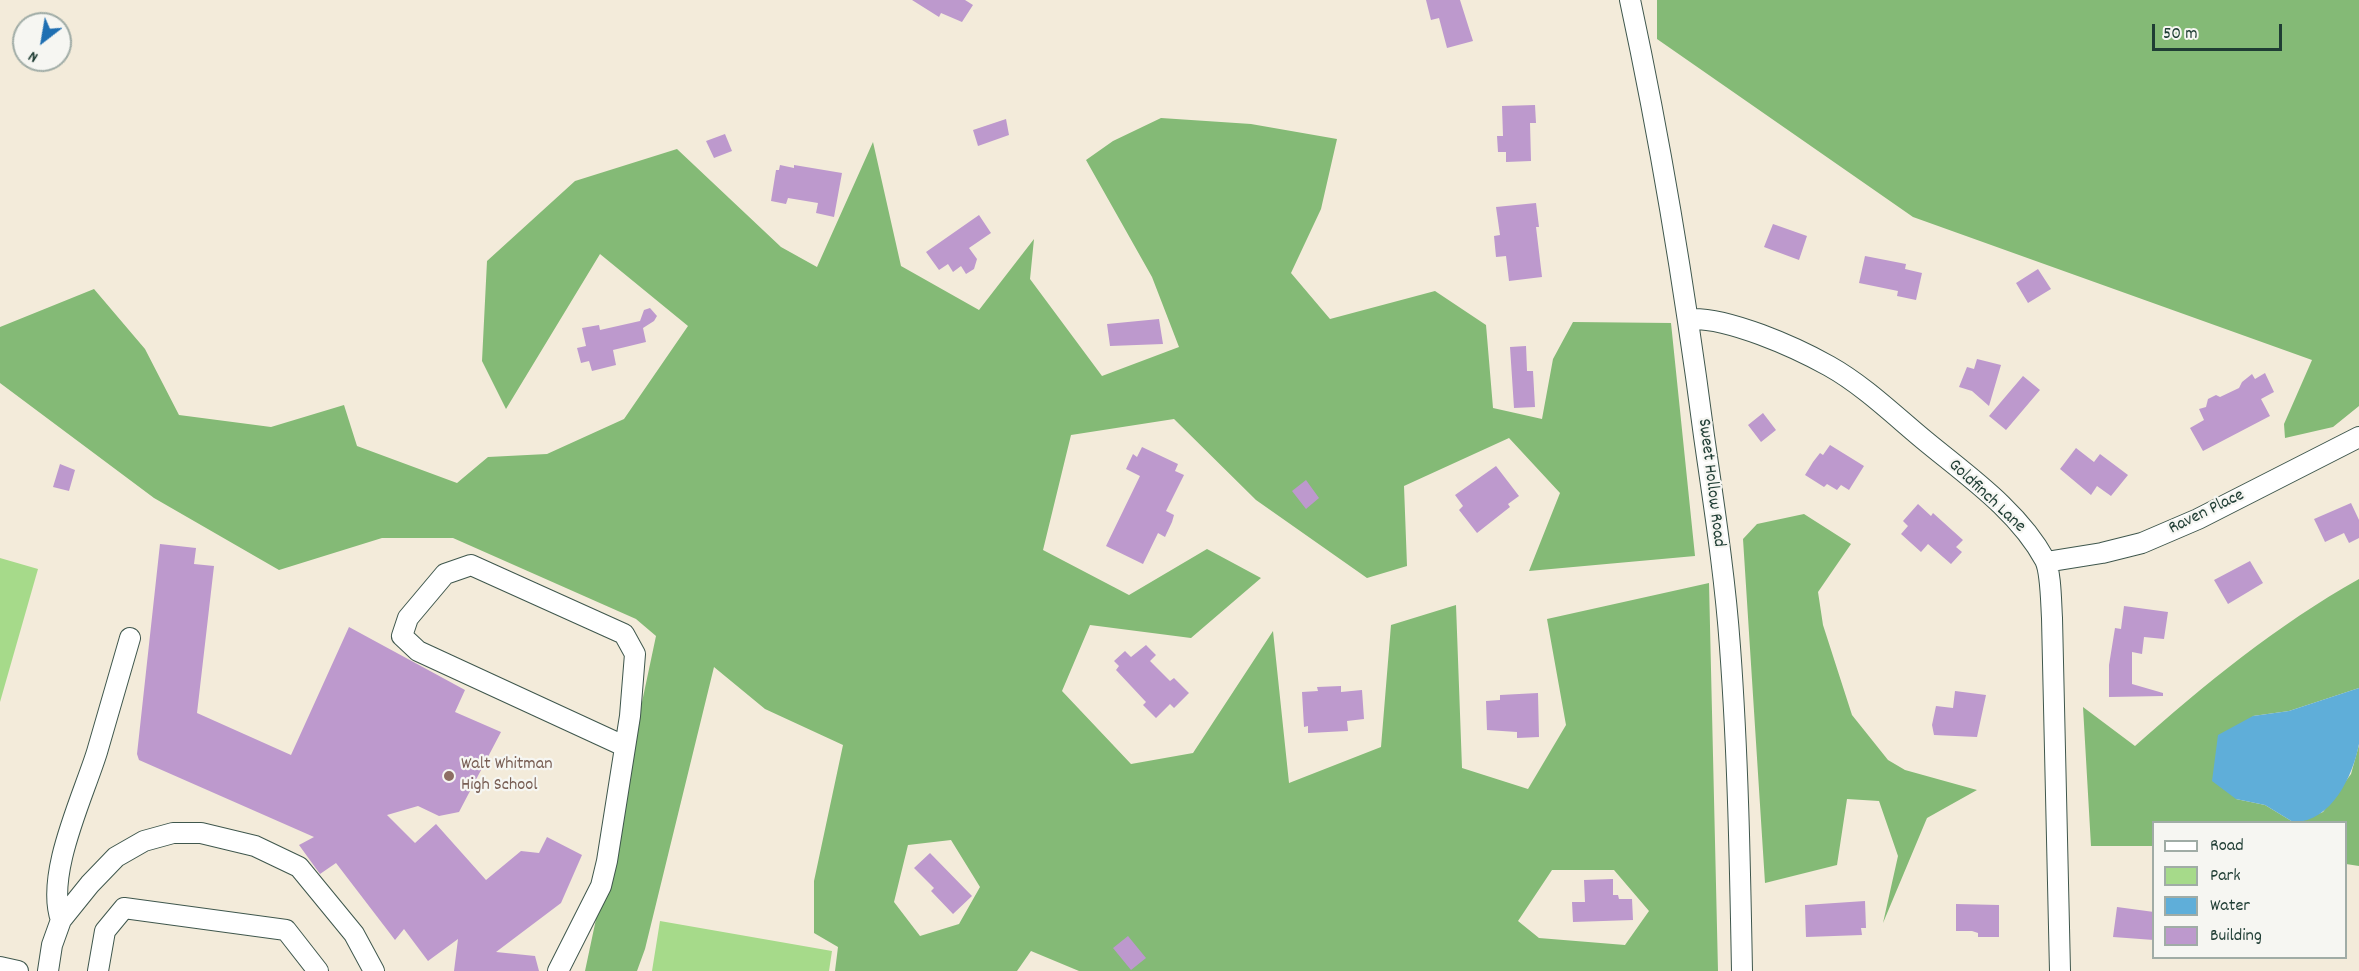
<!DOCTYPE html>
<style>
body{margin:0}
#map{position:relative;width:2359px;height:971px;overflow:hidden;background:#f3ebda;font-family:Dekko,sans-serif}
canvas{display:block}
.legend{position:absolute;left:2152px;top:821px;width:195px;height:138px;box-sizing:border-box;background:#f6f6f2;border:2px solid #a0aca6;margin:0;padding:8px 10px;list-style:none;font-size:18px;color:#1f3d34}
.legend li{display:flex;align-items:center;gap:12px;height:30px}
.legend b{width:30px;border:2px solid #a0aca6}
.north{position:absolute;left:12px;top:12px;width:60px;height:60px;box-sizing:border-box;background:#f6f6f2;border:2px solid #a0aca6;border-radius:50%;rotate:211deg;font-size:16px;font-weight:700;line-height:24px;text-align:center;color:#1f3d34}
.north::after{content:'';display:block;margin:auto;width:21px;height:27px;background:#1f6fb2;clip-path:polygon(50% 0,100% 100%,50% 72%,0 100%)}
.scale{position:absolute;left:2152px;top:24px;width:130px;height:27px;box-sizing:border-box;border:3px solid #1f3d34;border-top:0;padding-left:8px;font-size:18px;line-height:21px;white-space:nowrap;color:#1f3d34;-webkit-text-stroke:4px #f6f6f2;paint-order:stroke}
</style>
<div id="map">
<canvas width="2359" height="971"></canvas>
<ul class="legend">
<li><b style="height:8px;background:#fff"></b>Road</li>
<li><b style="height:16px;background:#a6da8a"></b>Park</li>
<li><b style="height:16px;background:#5faed9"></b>Water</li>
<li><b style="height:16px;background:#bd99cd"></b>Building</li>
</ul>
<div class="north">N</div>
<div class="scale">50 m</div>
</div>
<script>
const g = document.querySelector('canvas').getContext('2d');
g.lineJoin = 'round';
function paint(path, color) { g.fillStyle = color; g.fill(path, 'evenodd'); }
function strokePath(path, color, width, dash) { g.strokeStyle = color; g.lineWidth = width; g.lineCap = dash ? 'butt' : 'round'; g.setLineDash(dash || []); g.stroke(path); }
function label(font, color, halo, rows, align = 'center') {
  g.font = font + ' Dekko,sans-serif'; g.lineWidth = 4.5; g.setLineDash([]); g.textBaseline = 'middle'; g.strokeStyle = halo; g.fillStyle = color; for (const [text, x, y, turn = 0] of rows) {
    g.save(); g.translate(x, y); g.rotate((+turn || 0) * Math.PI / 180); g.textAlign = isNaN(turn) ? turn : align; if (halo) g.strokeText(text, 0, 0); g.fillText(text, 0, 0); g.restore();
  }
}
paint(new Path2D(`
 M0 558 38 569 0 702Z
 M660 921 832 951 829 971H652Z`), '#a6da8a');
paint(new Path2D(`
 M1657 0H2359V406L2333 427 2285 438 2284 424 2312 360 1913 217 1657 39Z
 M1161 118 1251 124 1337 139 1321 209 1291 273 1330 319 1435 291 1486 325 1493 408 1542 419 1553 359 1573 322 1671 323 1695 556 1529 571 1560 493 1509 438 1404 486 1407 566 1367 578 1256 500 1174 419 1071 435 1043 550 1129 595 1207 549 1261 578 1191 638 1090 625 1062 691 1131 764 1193 753 1273 631 1289 783 1381 747 1391 625 1456 605 1462 768 1528 789 1566 725 1547 619 1709 583 1718 971H1079L1031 951 1017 971H835L838 947 814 933V881L843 745 765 709 714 667 645 949 637 971H585L656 636 636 619 453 538H382L279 570 154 498 0 383V327L94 289 145 349 179 415 271 427 344 405 357 446 457 483 488 457 547 454 624 419 688 326 600 254 506 409 482 361 487 261 575 181 677 149 781 247 817 267 873 142 901 266 979 310 1034 239 1030 279 1102 376 1179 347 1152 277 1086 160 1113 141ZM951 840 980 887 959 924 920 936 894 902 908 845ZM1552 870H1614L1649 911 1625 945 1539 938 1518 921Z
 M1804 514 1851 544 1818 592 1823 625 1852 715 1888 760 1905 770 1977 790 1927 818 1883 923 1898 856 1879 801 1847 799 1837 865 1765 883 1743 539 1757 524Z
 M2359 579V688L2289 711 2253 716 2236 799 2265 805 2293 822H2154L2153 846H2091L2083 707 2135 746C2205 684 2277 625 2359 579Z
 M2359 745V866L2346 864V822H2299L2323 812 2351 774Z`), '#84ba76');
paint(new Path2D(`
 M2359 688C2359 705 2359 726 2359 744 2353 776 2331 823 2293 822L2265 805 2236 799 2212 781 2218 735 2253 716 2289 711Z`), '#5faed9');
paint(new Path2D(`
 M912 0H965L973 5 962 22 941 13 939 17Z
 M1426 0H1460L1473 41 1447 48 1439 18 1431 20Z
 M1535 105 1536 123H1530L1531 161 1506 162V152H1498L1497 136H1503L1502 106Z
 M1006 119 1009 135 978 146 973 130Z
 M725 134 732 151 714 158 706 141Z
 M780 165 794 168V165L842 173 834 217 816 213 818 203 788 198 786 204 771 201 776 170H779Z
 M1536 203 1539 227H1536L1542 277 1509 281 1506 256 1496 257 1494 236 1500 235 1496 207Z
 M979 215 991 233 969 248 977 259 974 269 966 274 961 266 953 272 948 264 939 270 926 252Z
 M1773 224 1807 236 1799 260 1764 247Z
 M1865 256 1906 264 1905 269 1922 273 1916 300 1897 296 1898 291 1859 283Z
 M2038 269 2051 289 2028 303 2016 283Z
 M650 308 657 316 654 321 643 328 646 342 613 350 616 365 592 371 589 361 581 363 577 348 586 346 582 328 599 325 600 330 640 321 644 310Z
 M1159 319 1163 344 1110 346 1107 324Z
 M1526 346 1527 371H1533L1535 407 1514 408 1510 347Z
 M1977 359 2001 365 1989 406 1972 391 1959 387 1967 367 1974 369Z
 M2265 373 2274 392 2261 399 2270 416 2203 451 2190 428 2204 420 2199 409 2206 407 2208 399 2216 395 2220 397 2239 388 2242 382 2252 374 2255 379Z
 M2023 376 2040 390 2006 430 1989 416Z
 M1763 413 1776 430 1761 442 1748 425Z
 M1830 445 1864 466 1849 490 1841 485 1837 490 1827 484 1824 487 1805 475 1813 462 1820 453 1823 455Z
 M1142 447 1178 464 1175 471 1184 475 1166 511 1174 515 1172 522 1165 537 1158 533 1143 564 1106 546 1140 476 1126 469 1133 454 1137 457Z
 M2076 448 2094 462 2100 454 2128 475 2111 496 2097 486 2091 495 2060 469Z
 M60 464 75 470 69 491 53 487Z
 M1496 466 1519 496 1508 504 1510 507 1477 533 1459 510 1463 506 1455 495Z
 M1306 480 1319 498 1306 509 1292 491Z
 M2351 503 2359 520V538L2349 543 2344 533 2325 542 2314 519Z
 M1918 504 1931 516 1933 513 1963 540 1956 547 1962 552 1951 564 1928 544 1921 552 1901 534 1908 526 1903 521Z
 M160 544 196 548 194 564 214 566 197 713 291 755 349 627 465 690 455 712 501 732 459 812 439 816 418 806 387 815 415 843 436 824 486 880 521 851 539 853 547 837 582 855 561 903 496 952 535 956 539 971H454L458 939 428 961 404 929 395 940 336 863 320 874 299 845 314 837 139 760 137 754Z
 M2250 561 2263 583 2228 604 2214 580Z
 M2124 606 2168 612 2164 639 2144 637 2142 654 2132 652V684L2163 693V696L2109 697V665L2115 628 2121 629Z
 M1146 645 1156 655 1150 661 1170 681 1174 678 1189 693 1174 708 1170 704 1156 718 1143 705 1146 702 1116 670 1119 666 1114 661 1125 651 1131 657Z
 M1341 686V692L1362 690 1364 719 1347 721 1348 731 1308 733V726L1304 727 1302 692 1318 691 1317 687Z
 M1955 691 1986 695 1977 737 1934 735 1932 725 1936 706 1953 708Z
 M1538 693 1539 737 1517 738V732L1487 730 1486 701 1500 700V695Z
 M930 853 972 896 953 914 931 891 934 888 914 868Z
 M1613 879V895H1618L1619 899H1632L1633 920 1573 922 1572 902H1585L1584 880Z
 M1865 901 1866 928H1861L1862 935 1806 937 1805 905Z
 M1956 904 1999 905V937H1978V933L1972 931H1956Z
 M2117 907 2154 912V940L2113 937Z
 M1128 936 1146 958 1131 970 1113 948Z`), '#bd99cd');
const minor = new Path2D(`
 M1630 0C1661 144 1685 290 1704 436 1714 506 1725 576 1730 647 1738 755 1740 863 1742 971
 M1689 319C1728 317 1795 347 1829 366 1863 385 1893 414 1923 439 1965 474 2018 510 2045 560 2051 572 2051 603 2052 618L2060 971
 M2046 562 2102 553 2142 543 2198 519 2359 437
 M61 920C45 875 83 797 97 752 108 714 119 676 130 638
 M0 967 18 971
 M48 971 52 945 61 920 90 884 116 857 144 841 173 833H201L255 846 299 867 354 934 374 971
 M98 971 105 931 124 908 286 930 318 971
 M558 971 601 886 607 861 630 716 635 654 624 634 471 565 445 574 408 618 402 636 418 651 624 746`);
strokePath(minor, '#3f574d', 22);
strokePath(minor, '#fff', 20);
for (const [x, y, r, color] of [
 [449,776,6,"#8d6e63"]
]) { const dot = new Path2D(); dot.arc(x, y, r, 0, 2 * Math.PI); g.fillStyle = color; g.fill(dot); strokePath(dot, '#f6f6f2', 2); }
label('18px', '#1f3d34', '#f6f6f2', [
 ["Sweet Hollow Road",1710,483,83],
 ["Goldfinch Lane",1986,497,43],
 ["Raven Place",2207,513,-26]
]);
label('18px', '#785e54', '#f6f6f2', [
 ["Walt Whitman",461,766],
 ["High School",461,787]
], 'left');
</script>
